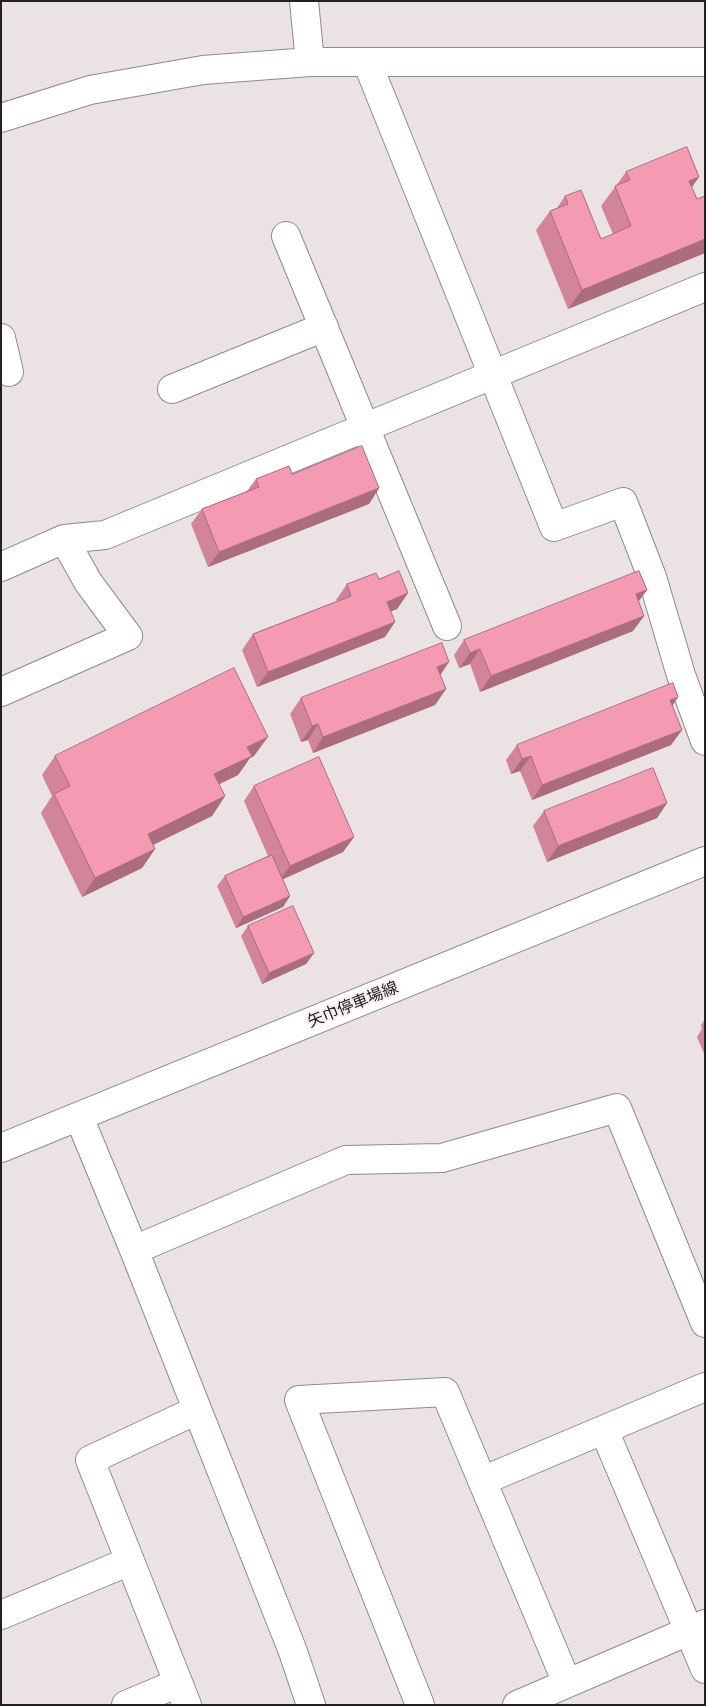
<!DOCTYPE html>
<meta charset="utf-8">
<style>
body{margin:0}
#map{position:relative;width:706px;height:1706px;overflow:hidden;background:#ebe2e4;font-family:"Zilla Slab",serif}
canvas{display:block}
.frame{position:absolute;inset:0;border:2px solid #242121;pointer-events:none}
</style>
<div id="map">
<canvas width="706" height="1706"></canvas>
<div class="frame"></div>
</div>
<script>
const g = document.querySelector('canvas').getContext('2d');
g.lineJoin = 'round';
function strokePath(path, color, width, dash) { g.strokeStyle = color; g.lineWidth = width; g.lineCap = dash ? 'butt' : 'round'; g.setLineDash(dash || []); g.stroke(path); }
function paint(path, color) { g.fillStyle = color; g.fill(path, 'evenodd'); }
function label(font, color, halo, rows, align = 'center') {
  g.font = font + ' "Zilla Slab","Noto Sans JP",serif'; g.lineWidth = 4; g.setLineDash([]); g.textBaseline = 'middle'; g.strokeStyle = halo; g.fillStyle = color; for (const [text, x, y, turn = 0] of rows) {
    g.save(); g.translate(x, y); g.rotate((+turn || 0) * Math.PI / 180); g.textAlign = isNaN(turn) ? turn : align; if (halo) g.strokeText(text, 0, 0); g.fillText(text, 0, 0); g.restore();
  }
}
const minor = new Path2D(`
 M304 1 310 62
 M367 62 554 527 623 502 652 577 681 675 705 741
 M1 118 90 90 203 70 310 62H705
 M286 236 447 626
 M1 338 9 372
 M172 389 324 327
 M1 567 64 539 105 535 705 287
 M1 692 128 636 88 582 64 539
 M79 1117 134 1250 292 1649 311 1705
 M134 1250 346 1160 442 1158 617 1108 705 1323
 M604 1430 705 1669
 M482 1481 705 1387
 M130 1561 90 1460 197 1410
 M1 1615 130 1561 187 1705
 M126 1705 178 1683
 M420 1705 299 1400 445 1392 567 1683
 M517 1705 705 1624`);
const major = new Path2D(`
 M1 1148 705 861`);
strokePath(minor, '#918a8c', 30);
strokePath(major, '#918a8c', 30);
strokePath(minor, '#fff', 28);
strokePath(major, '#fff', 28);
paint(new Path2D(`
 M626 172 699 177 692 187 697 199 705 196V253L568 309 536 230 550 211 557 208 565 196 601 239 613 234 601 206Z
 M292 474 379 488 369 504 208 567 191 524 202 509 247 491 256 479Z
 M379 579 408 593 397 609 391 611 385 637 257 687 242 650 253 634 337 601 336 600 347 584Z
 M647 590 638 601 644 616 633 631 480 692 470 664 459 668 454 655 464 640Z
 M440 674 446 689 435 705 313 753 308 740 301 742 290 714 301 698Z
 M672 706 682 730 671 745 532 800 520 771 511 774 506 760 517 745Z
 M55 756H254L250 758 238 775 219 784 225 796 212 816 153 845 155 849 142 868 82 897 41 813 52 796 42 775Z
 M254 786 354 837 343 852 283 879 290 896 283 907 236 928 217 886 225 876 268 856 244 801Z
 M667 803 657 818 547 862 533 826 544 811Z
 M248 926 314 953 306 964 262 984 241 936Z
 M705 1019V1056L697 1037 702 1029 701 1025Z`), '#d2849a');
paint(new Path2D(`
 M699 177 685 196 689 181Z
 M705 239V253L568 309 582 290Z
 M379 488 369 504 208 567 219 552Z
 M647 590 636 605V594Z
 M408 593 397 609 376 617 387 602Z
 M644 616 633 631 480 692 491 676Z
 M395 622 385 637 257 687 268 672Z
 M480 649 470 664 459 668 470 653Z
 M449 662 439 677 437 667Z
 M446 689 435 705 313 753 323 737Z
 M678 697 668 713 670 700Z
 M318 724 308 740 301 742 312 726Z
 M682 730 671 745 532 800 542 785Z
 M268 737 254 756 250 758 238 775 201 793 214 774 247 747Z
 M531 756 520 771 511 774 522 759Z
 M225 796 212 816 134 854 148 834Z
 M667 803 657 818 547 862 558 846Z
 M354 837 343 852 279 881 290 866Z
 M155 849 142 868 82 897 95 878Z
 M290 896 283 907 236 928 243 917Z
 M314 953 306 964 262 984 269 973Z`), '#ab6c7d');
const building = new Path2D(`
 M687 147 699 177 689 181 697 199 705 196V239L582 290 550 211 568 204 565 196 581 190 601 239 631 226 615 186 630 180 626 172Z
 M362 446 379 488 219 552 202 509 259 487 256 479 289 466 292 474Z
 M399 571 408 593 387 602 395 622 268 672 253 634 351 596 347 584 376 573 379 579Z
 M639 571 647 590 636 594 644 616 491 676 480 649 470 653 464 640Z
 M442 643 449 662 437 667 446 689 323 737 318 724 312 726 301 698Z
 M234 668 268 737 247 747 252 756 214 774 225 796 148 834 155 849 95 878 54 794 70 786 55 756Z
 M673 683 678 697 670 700 682 730 542 785 531 756 522 759 517 745Z
 M319 757 354 837 290 866 254 786Z
 M653 768 667 803 558 846 544 811Z
 M272 855 290 896 243 917 225 876Z
 M293 906 314 953 269 973 248 926Z`);
paint(building, '#f49ab3');
strokePath(building, '#ab6c7d', 1);
label('16px', '#242121', '#f8f0f1', [
 ["矢巾停車場線",353,1005,-22]
]);
</script>
